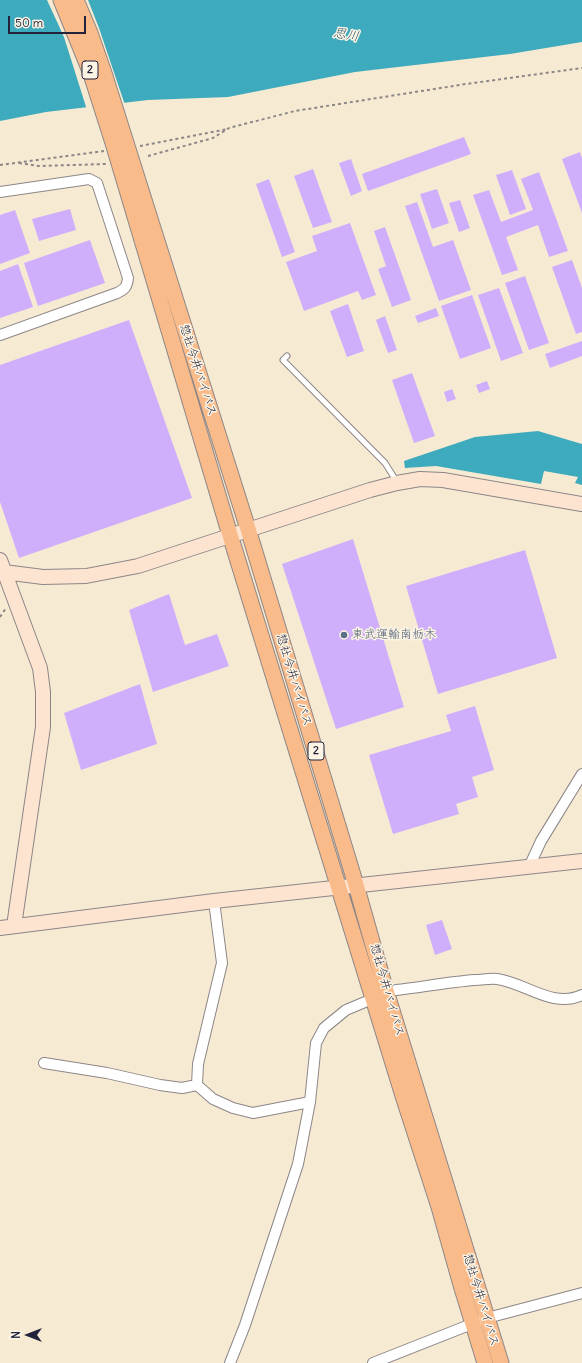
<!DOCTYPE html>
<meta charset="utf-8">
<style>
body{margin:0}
#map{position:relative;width:582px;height:1363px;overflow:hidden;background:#f7ead3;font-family:Delius,sans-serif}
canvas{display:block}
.north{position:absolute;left:8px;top:1315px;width:40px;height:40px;-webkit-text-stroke:3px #fcf5e5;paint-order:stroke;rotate:270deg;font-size:11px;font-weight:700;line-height:16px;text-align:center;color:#22223b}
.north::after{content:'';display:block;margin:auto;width:14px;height:18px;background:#22223b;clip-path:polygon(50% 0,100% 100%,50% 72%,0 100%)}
.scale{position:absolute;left:8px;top:16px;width:78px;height:18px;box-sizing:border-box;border:2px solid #22223b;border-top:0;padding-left:5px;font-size:12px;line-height:14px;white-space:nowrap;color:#22223b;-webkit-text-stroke:3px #fcf5e5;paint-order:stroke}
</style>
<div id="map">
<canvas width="582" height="1363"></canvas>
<div class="north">N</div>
<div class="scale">50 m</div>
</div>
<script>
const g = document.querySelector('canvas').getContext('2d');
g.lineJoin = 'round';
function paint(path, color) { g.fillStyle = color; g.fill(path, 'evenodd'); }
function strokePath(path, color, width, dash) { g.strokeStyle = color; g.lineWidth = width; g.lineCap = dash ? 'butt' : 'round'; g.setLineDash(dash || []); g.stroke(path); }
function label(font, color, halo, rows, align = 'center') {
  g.font = font + ' Delius,"Klee One",sans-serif'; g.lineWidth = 3; g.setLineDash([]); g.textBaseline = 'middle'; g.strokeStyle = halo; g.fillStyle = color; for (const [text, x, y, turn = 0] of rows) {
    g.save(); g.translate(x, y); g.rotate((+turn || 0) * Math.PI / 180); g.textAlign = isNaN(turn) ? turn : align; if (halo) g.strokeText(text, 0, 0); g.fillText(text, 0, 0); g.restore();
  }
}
paint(new Path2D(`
 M0 0H582V42L510 54 355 72 228 97 148 100 46 112 0 121Z
 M538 431 582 444V485L575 483 578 477 544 471 541 484 436 466 405 468 404 461 475 437Z`), '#3eaabe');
paint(new Path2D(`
 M47 0H88L99 28 125 105 87 110 64 37Z`), '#f7ead3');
paint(new Path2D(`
 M464 137 471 154 368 191 362 174Z
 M580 152 582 158V213L562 159Z
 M351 159 362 191 351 196 339 163Z
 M313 169 332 222 313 228 294 176Z
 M512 170 526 209 510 215 496 175Z
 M539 172 568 251 549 257 538 225 506 237 518 270 502 275 473 195 489 190 501 222 533 210 521 179Z
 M269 179 295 252 282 257 256 184Z
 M437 189 449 223 432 229 420 194Z
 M460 200 470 228 459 232 449 203Z
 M417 202 433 247 453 240 471 290 439 301 405 206Z
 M70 209 76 230 39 241 32 219Z
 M15 210 30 253 0 264V215Z
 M350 223 376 295 362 300 358 291 304 311 286 262 317 251 312 236Z
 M385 227 411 300 392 307 378 269 386 266 374 231Z
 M90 240 105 283 38 306 24 263Z
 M572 260 582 288V332L576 334 552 267Z
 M18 264 33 307 0 318V271Z
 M525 276 549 343 529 350 505 283Z
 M499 288 523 353 501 361 478 295Z
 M472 295 491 348 460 359 441 306Z
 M348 304 364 351 347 357 330 311Z
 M436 308 439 316 418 323 415 316Z
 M385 316 397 350 388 353 376 320Z
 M129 320 192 498 19 558 0 502V365Z
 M582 341V356L550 368 545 354Z
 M412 373 435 436 414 443 392 380Z
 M487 381 490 389 479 393 476 385Z
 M452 389 456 399 447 402 444 392Z
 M353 539 404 707 336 729 282 564Z
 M525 550 557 658 438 694 406 586Z
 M169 594 185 645 217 634 229 666 153 692 129 610Z
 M140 684 157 744 81 770 64 713Z
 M475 706 494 770 472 777 478 797 456 804 459 814 393 834 369 755 451 731 446 715Z
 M442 920 452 949 435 955 426 925Z`), '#cfaffb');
const lane = new Path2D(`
 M287 356 283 360 385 463 397 482`);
const street = new Path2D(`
 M0 192 89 179 97 183 128 278C127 287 125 289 117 293L0 335
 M529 867 541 841 582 774
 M214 901 222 963 198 1064 197 1085 213 1099 233 1108 253 1113 310 1102
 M396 990C422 987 449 982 475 980 482 980 490 978 497 979 526 983 553 1009 582 995
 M44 1063 107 1073 160 1085 182 1088 197 1085
 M230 1363 245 1325 298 1164 310 1102 316 1043 324 1028 346 1010 365 1002
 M373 1363 487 1318 582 1293`);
const secondary = new Path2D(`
 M0 560 40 668 43 692V727L14 926
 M4 572 43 577 86 576 138 566 370 490 397 483 420 479 443 480 582 504
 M0 928 214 901 582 861`);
const primary = new Path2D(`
 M61 0 90 71 113 143 230 535 404 1099 439 1207 461 1285 485 1363
 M76 0 90 33 104 73 248 529 356 885 386 991 501 1363`);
strokePath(lane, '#8c8687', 7);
strokePath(street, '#8c8687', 12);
strokePath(secondary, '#8c8687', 16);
strokePath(primary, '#8c8687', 17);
strokePath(new Path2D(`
 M140 146 228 129
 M148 156 213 138 229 128 295 111 466 84 582 68
 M19 163 39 166 106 164
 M0 165 104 151
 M0 617 6 608`), '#8c8687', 2, [3, 3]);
strokePath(lane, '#fff', 5);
strokePath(street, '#fff', 10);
strokePath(secondary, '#fde4d1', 14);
strokePath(primary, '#fabb8b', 15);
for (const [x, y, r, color] of [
 [344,635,4,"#5c6f8a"]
]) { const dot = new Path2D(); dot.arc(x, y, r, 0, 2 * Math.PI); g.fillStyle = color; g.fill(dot); strokePath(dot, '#fcf5e5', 1.5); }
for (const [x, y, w] of [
 [90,70,16],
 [316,751,16]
]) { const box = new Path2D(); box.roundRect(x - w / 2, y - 9, w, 18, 3); g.fillStyle = '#fcf5e5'; g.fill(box); strokePath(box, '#22223b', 1); }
label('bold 11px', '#22223b', null, [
 ["2",90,70],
 ["2",316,751]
]);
label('12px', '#22223b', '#fcf5e5', [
 ["惣社今井バイパス",198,370,72],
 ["惣社今井バイパス",294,680,73],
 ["惣社今井バイパス",387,990,74],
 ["惣社今井バイパス",481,1300,73]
]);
label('12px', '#4e5e75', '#fcf5e5', [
 ["東武運輸南栃木",352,635]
], 'left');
label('italic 13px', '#2d586f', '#fcf5e5', [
 ["思川",346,35,9]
]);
</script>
